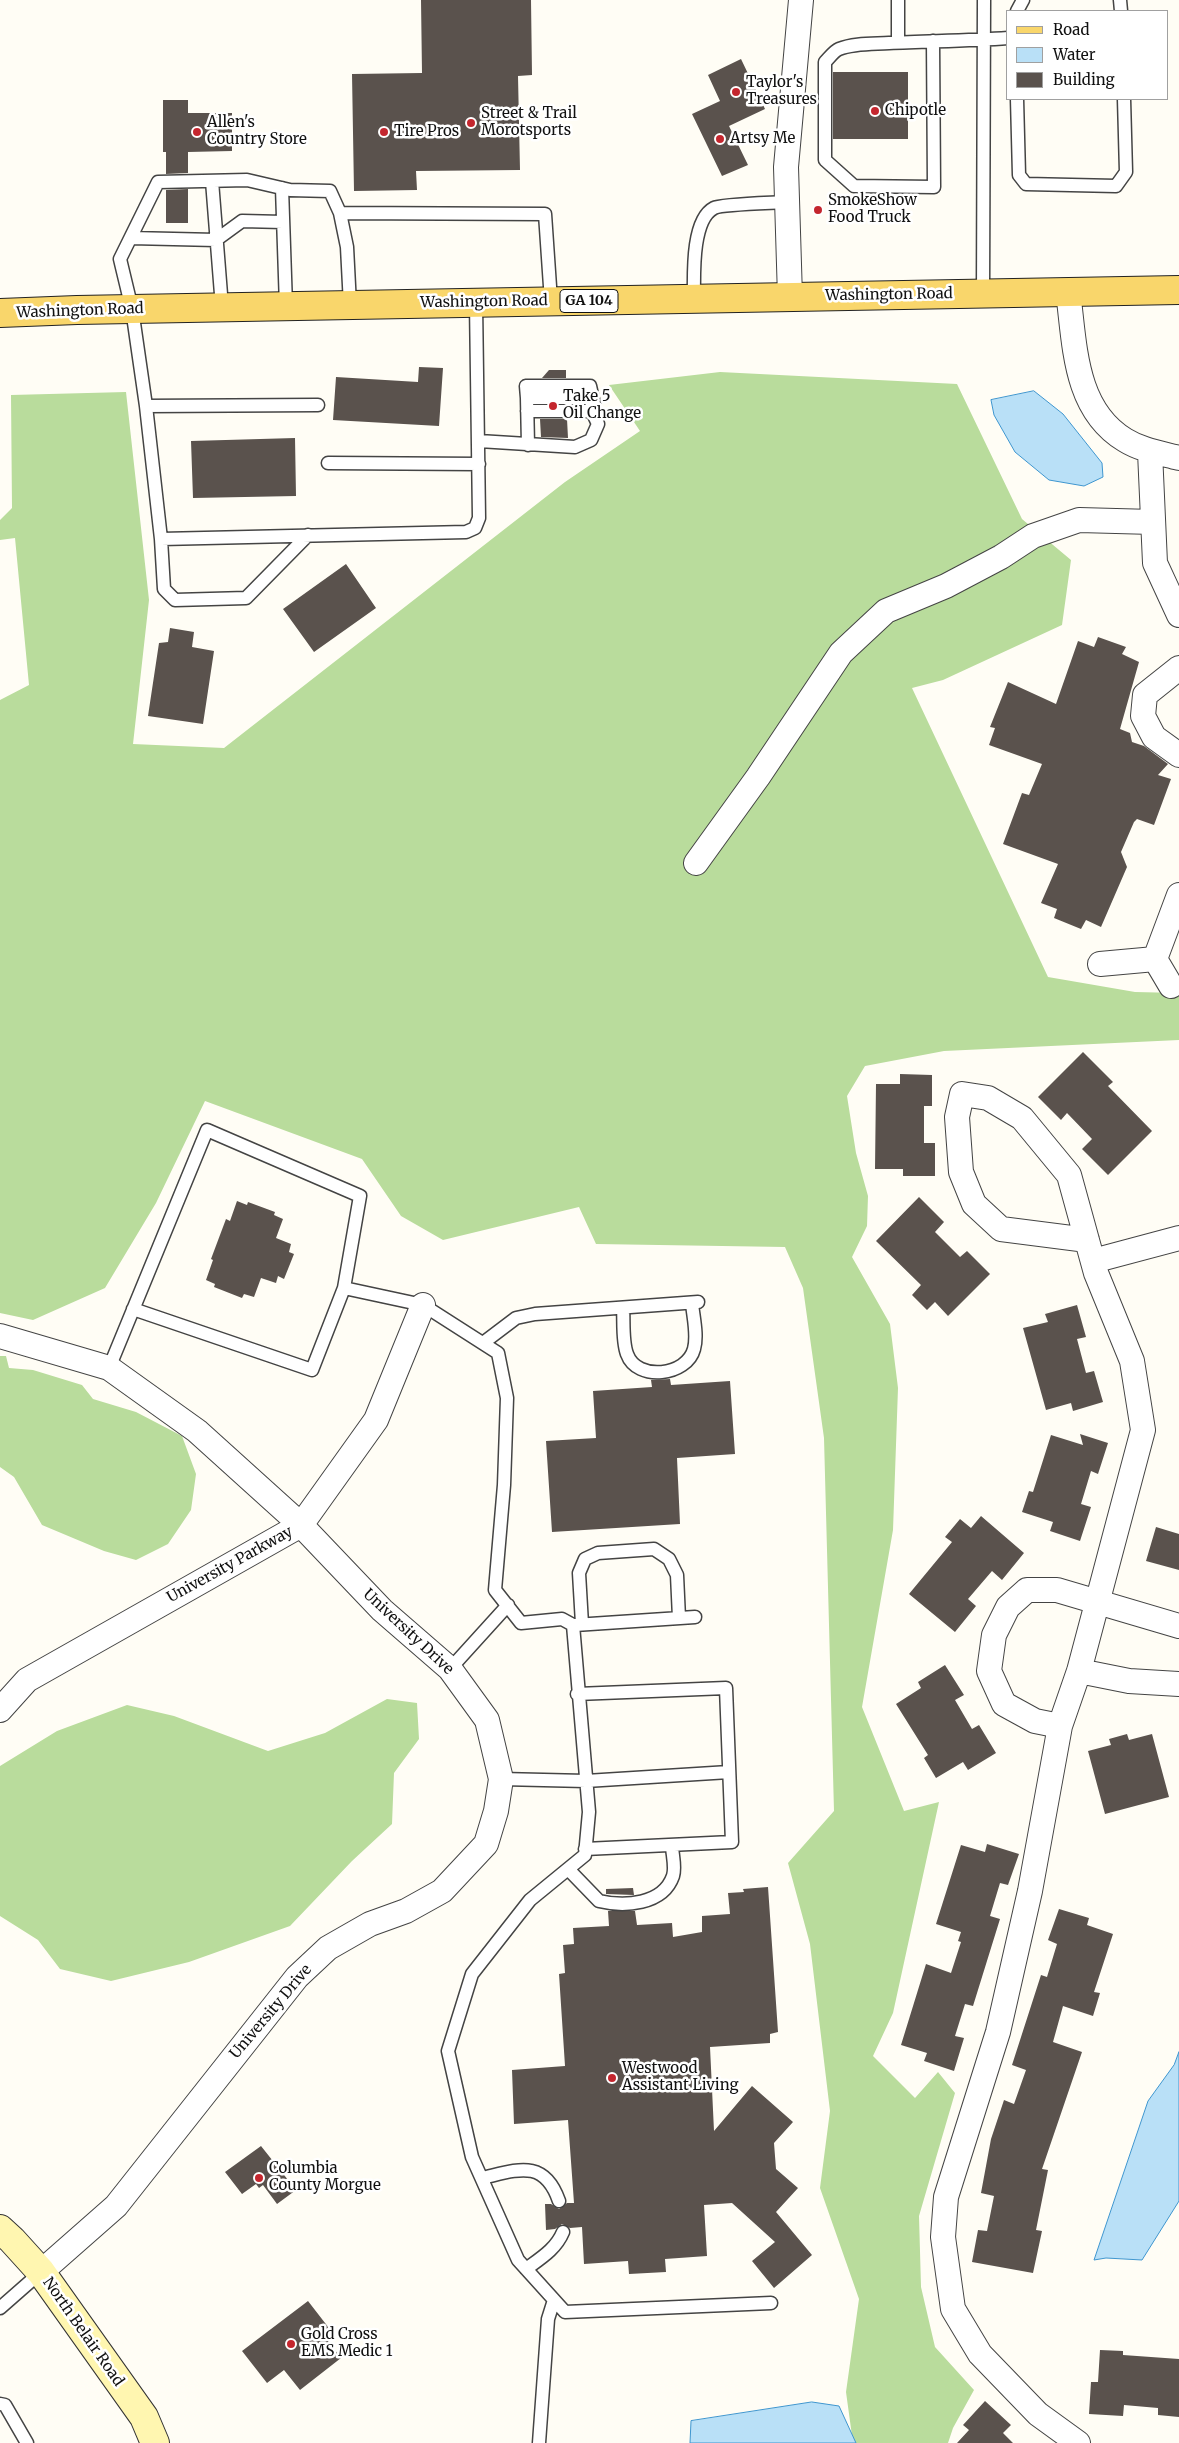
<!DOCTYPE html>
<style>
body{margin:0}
#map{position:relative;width:1179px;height:2443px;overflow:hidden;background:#fffdf5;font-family:Merriweather,serif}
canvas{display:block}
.legend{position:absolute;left:1006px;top:10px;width:162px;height:90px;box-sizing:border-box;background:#fff;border:1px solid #a0a0a0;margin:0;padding:6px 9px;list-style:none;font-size:15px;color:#111}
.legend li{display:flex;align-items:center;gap:10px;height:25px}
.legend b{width:25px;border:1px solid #a0a0a0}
</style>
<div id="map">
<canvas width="1179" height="2443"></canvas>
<ul class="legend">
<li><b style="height:6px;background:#f9d66b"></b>Road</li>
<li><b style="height:14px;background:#b9e0f7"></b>Water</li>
<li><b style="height:14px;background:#5a524d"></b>Building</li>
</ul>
</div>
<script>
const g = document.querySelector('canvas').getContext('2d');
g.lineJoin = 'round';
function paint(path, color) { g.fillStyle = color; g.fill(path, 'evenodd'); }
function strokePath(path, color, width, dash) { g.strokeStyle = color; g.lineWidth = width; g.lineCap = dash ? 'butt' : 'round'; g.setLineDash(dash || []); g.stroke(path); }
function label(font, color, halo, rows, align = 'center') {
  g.font = font + ' Merriweather,serif'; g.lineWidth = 5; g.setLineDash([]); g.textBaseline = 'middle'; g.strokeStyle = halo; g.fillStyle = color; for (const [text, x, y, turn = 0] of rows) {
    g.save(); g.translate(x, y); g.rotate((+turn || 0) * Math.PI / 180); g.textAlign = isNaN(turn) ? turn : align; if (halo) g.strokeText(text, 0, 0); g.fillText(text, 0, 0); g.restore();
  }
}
paint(new Path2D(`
 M720 372 957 384 1022 519 1071 560 1062 625 943 680 912 688 1048 977 1135 992 1179 993V1040L944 1051 865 1066 847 1096 856 1153 868 1196 867 1226 852 1257 890 1324 898 1388 893 1530 862 1707 904 1811 939 1802 893 2013 873 2056 915 2098 938 2072 955 2093 919 2216 921 2287 935 2347 974 2390 953 2428 948 2443H853L846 2392 859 2299 820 2188 830 2111 810 1944 788 1863 834 1811 824 1438 803 1288 785 1247 596 1244 579 1207 443 1240 401 1216 362 1159 205 1101 156 1203 105 1288 33 1320 0 1313V700L29 685 15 538 0 540V520L12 508 11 395 126 392 149 600 133 744 224 748 565 482 640 431 609 385Z
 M0 1356H6L9 1368 33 1370 82 1385 93 1399 136 1412 182 1436 196 1474 191 1510 168 1544 136 1560 104 1551 42 1525 14 1477 0 1467Z
 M387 1699 417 1703 419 1739 394 1773 392 1824 352 1861 290 1926 189 1962 111 1981 60 1969 38 1940 0 1916V1766L57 1731 127 1705 174 1716 268 1751 325 1733Z`), '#b9dc9c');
const water = new Path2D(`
 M1034 391 1063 414 1102 463 1103 477 1084 486 1049 480 1015 452 994 415 991 400Z
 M1179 2052V2201L1142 2260 1106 2258 1094 2260 1148 2101 1174 2065Z
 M812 2402 839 2406 856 2443H690L691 2421Z`);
paint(water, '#b9e0f7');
strokePath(water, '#3f96cf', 1);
paint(new Path2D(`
 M421 0H531L532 75 518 76 520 170 416 171 417 190 354 191 352 74 422 73Z
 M741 59 765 109 729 126 748 165 722 176 692 114 720 101 708 75Z
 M833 72H908V139H833Z
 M163 100H188V113H232V151L188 152V173L166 174V152H163Z
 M188 189V223H166V190Z
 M419 367 443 368 439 426 333 420 336 377 418 382Z
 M549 370H566V378H542Z
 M540 419H567L568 438 541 437Z
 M295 438 296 496 193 498 191 441Z
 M346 564 376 608 314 652 283 609Z
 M170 628 194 632 192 647 214 651 203 724 148 716 159 643 168 642Z
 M1098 637 1126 647 1122 654 1139 662 1120 729 1130 733 1132 742 1144 746 1168 764 1158 775 1171 779 1154 825 1137 819 1134 822 1121 852 1127 867 1101 927 1086 920 1081 929 1054 918 1057 909 1041 903 1058 864 1003 844 1022 793 1029 795 1042 764 989 745 995 728 990 727 1008 682 1056 704 1078 641 1094 647Z
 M1083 1052 1113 1082 1108 1086 1152 1131 1108 1175 1082 1149 1092 1139 1067 1113 1061 1120 1038 1097Z
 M900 1074 932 1075V1106H924V1143H935V1176H903V1169H875L876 1084H900Z
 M919 1197 944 1222 935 1232 960 1257 967 1251 990 1274 948 1316 935 1302 927 1310 912 1295 921 1285 876 1241Z
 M237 1201 247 1205 248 1202 275 1212 274 1215 283 1219 276 1238 291 1244 289 1252 294 1254 284 1279 278 1276 276 1283 261 1278 254 1297 244 1294 242 1298 214 1287 215 1284 206 1280 213 1260 211 1259 226 1219 230 1221Z
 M1077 1305 1086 1337 1077 1339 1086 1373 1094 1371 1103 1402 1073 1411 1071 1403 1046 1410 1023 1328 1048 1322 1045 1314Z
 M670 1379 671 1385 730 1381 735 1454 677 1458 680 1524 552 1532 546 1441 596 1438 593 1391 652 1387 651 1380Z
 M1080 1434 1108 1443 1098 1474 1091 1471 1081 1504 1091 1507 1080 1541 1050 1531 1053 1522 1022 1512 1029 1491 1033 1492 1051 1435 1083 1445Z
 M981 1516 1024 1553 1002 1580 992 1571 968 1599 976 1606 955 1632 909 1594 952 1542 945 1537 960 1519 971 1528Z
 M1156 1527 1179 1534V1570L1146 1561Z
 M945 1665 964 1695 955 1700 972 1729 979 1725 996 1753 968 1770 963 1762 936 1778 924 1758 928 1755 896 1704 921 1688 918 1682Z
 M1127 1734 1129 1740 1152 1734 1169 1797 1105 1814 1088 1751 1111 1745 1109 1739Z
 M987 1844 1019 1854 1008 1885 1000 1883 990 1916 1000 1919 973 2006 965 2004 955 2036 964 2038 954 2071 924 2061 927 2053 901 2045 926 1964 951 1973 961 1942 958 1941 961 1932 936 1924 961 1845 985 1852Z
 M768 1887 778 2032 770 2034V2043L710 2047 714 2131 752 2086 793 2122 774 2143 776 2169 798 2188 776 2212 812 2255 774 2288 752 2261 775 2242 732 2203 704 2205 707 2256 665 2259 666 2272 629 2274 628 2261 584 2264 582 2227 570 2228 562 2224 555 2229 546 2230 545 2204H551L559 2209 567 2203H574L568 2120 514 2124 512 2070 565 2066 559 1974 565 1973 563 1945 574 1944 573 1928 609 1926 608 1911H635L637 1925 672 1923 673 1937 702 1932V1916L730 1914 728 1893 744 1892 743 1889Z
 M633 1888 634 1895 606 1894V1889Z
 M1059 1909 1089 1918 1087 1925 1113 1934 1094 1992 1100 1993 1093 2016 1063 2006 1053 2042 1082 2052 1042 2169 1048 2170 1036 2230 1042 2231 1033 2273 972 2262 978 2230 987 2231 994 2196 981 2193 991 2139 1004 2100 1014 2104 1026 2070 1012 2065 1041 1975 1047 1977 1057 1944 1048 1940Z
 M261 2146 296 2190 277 2204 263 2185 259 2188 256 2184 242 2194 225 2172Z
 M308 2301 332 2332 325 2337 341 2358 300 2390 284 2370 267 2383 242 2351Z
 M1100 2350 1123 2351V2355L1179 2359V2417L1158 2415V2408L1124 2405 1123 2416 1089 2414 1091 2382H1098Z
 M985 2401 1011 2425 1003 2433 1013 2443H957L969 2430 963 2425Z`), '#5a524d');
const service = new Path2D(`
 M898 0V42
 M1120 0 1121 11
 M1017 11 1023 0
 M933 41 934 187 854 186 825 160V62C829 58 834 51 839 49 854 43 873 44 889 43 928 41 968 41 1008 38
 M1017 99 1019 175 1026 184 1116 186 1126 172 1124 99
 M212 181 222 307
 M282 188 286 306
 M340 213 347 247 350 305
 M131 238 216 240 242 221 283 222
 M983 294 984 0
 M694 299C694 277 691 220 714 208 722 204 774 203 787 202
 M527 398 526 386H590L594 404
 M146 406 318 405
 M479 441 575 447 591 440 598 424 592 411H527
 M528 445 527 398H590L596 419
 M328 463 479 464
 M308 535 246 598 175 600 164 589 161 539 146 406 132 309 120 259 158 182 247 180 290 190 330 191 340 213 545 214 551 301
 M161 539 466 532 475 528 479 518 476 303
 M623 1308C624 1321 622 1341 627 1354 637 1382 687 1376 694 1349 698 1335 693 1316 692 1303
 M133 1309 312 1370 344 1288
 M483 1343 516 1318 535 1314 698 1302
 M109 1368 207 1130 360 1196 344 1288 423 1305 498 1353 507 1398 504 1485 495 1590 521 1623 562 1619 573 1625 589 1812 585 1855 530 1900 472 1974 448 2051 472 2157 518 2260 565 2312 771 2303
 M582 1624 579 1573 585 1559 598 1553 654 1549 669 1559 677 1575 679 1618
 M575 1625 695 1617
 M450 1669 508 1605
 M577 1694 726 1688 732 1842 585 1849
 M501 1779 586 1781 729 1772
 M568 1869 599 1901C624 1907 663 1905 673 1876 676 1867 672 1854 672 1845
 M482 2178C517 2170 544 2158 559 2201
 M526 2269C541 2258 556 2249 563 2232
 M0 2308 41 2272
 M0 2404 5 2405 27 2443
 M539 2443 548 2319 554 2300`);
const minor = new Path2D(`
 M1068 292C1075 345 1074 409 1125 440 1141 450 1160 453 1179 458
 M790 297 786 167 801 0
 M1150 452 1155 563 1179 615
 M1179 668 1145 695 1143 716 1154 737 1179 755
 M696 863 758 777 841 653 886 611 946 586 1001 557 1033 536 1079 520 1153 522
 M1155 959 1171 986
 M1100 964 1155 959 1179 895
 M1093 1261 1179 1238
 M0 1336 109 1368 197 1431 301 1525 382 1610 450 1669 487 1720 501 1779 496 1811 486 1844 442 1891 406 1911 370 1924 328 1948 297 1977 116 2206 41 2272
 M1079 1671 1129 1681 1179 1684
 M0 1710 27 1680 301 1525 376 1420 423 1305
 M1060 1726 1035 1721 1004 1704 989 1671 994 1635 1008 1607 1027 1590H1057L1179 1626
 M1078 2443 1038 2414 980 2354 953 2309 943 2237 946 2197 998 2032 1030 1891 1060 1726 1079 1671 1143 1430 1132 1361 1096 1273 1069 1175 1022 1118 988 1098 962 1094 957 1117 961 1172 974 1204 1001 1229 1087 1240`);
const secondary = new Path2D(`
 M0 2229 12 2240 41 2272 144 2417 155 2443`);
const primary = new Path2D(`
 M0 313 77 310 1179 290`);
strokePath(service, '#444', 15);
strokePath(minor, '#444', 26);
strokePath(secondary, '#333', 30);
strokePath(primary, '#222', 30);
strokePath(service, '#fff', 12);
strokePath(minor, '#fff', 24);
strokePath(secondary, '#fff6b0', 28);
strokePath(primary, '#f9d66b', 28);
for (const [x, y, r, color] of [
 [736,92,5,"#c4262e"],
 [875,111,5,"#c4262e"],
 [471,123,5,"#c4262e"],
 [197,132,5,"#c4262e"],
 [384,132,5,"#c4262e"],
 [720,139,5,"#c4262e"],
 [818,210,5,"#c4262e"],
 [553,406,5,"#c4262e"],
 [612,2078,5,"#c4262e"],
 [259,2178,5,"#c4262e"],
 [291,2344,5,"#c4262e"]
]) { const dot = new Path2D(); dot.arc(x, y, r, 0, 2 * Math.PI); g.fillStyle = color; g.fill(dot); strokePath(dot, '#fff', 2); }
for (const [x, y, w] of [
 [589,301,58]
]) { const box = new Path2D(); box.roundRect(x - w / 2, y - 11.5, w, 23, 4); g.fillStyle = '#fff'; g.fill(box); strokePath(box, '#111', 1); }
label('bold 14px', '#111', null, [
 ["GA 104",589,301]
]);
label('15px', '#111', '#fff', [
 ["Taylor's",746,83],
 ["Treasures",746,100],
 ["Chipotle",885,111],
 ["Street & Trail",481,114],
 ["Morotsports",481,131],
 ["Allen's",207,123],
 ["Country Store",207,140],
 ["Tire Pros",394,132],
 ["Artsy Me",730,139],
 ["SmokeShow",828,201],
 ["Food Truck",828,218],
 ["Take 5",563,397],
 ["Oil Change",563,414],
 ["Westwood",622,2069],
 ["Assistant Living",622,2086],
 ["Columbia",269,2169],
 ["County Morgue",269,2186],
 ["Gold Cross",301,2335],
 ["EMS Medic 1",301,2352]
], 'left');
label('15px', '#111', '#fff', [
 ["Washington Road",889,295,-1],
 ["Washington Road",484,302,-1],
 ["Washington Road",80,311,-2],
 ["University Parkway",230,1565,-29],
 ["University Drive",408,1632,43],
 ["University Drive",271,2012,-50],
 ["North Belair Road",83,2332,55]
]);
</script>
